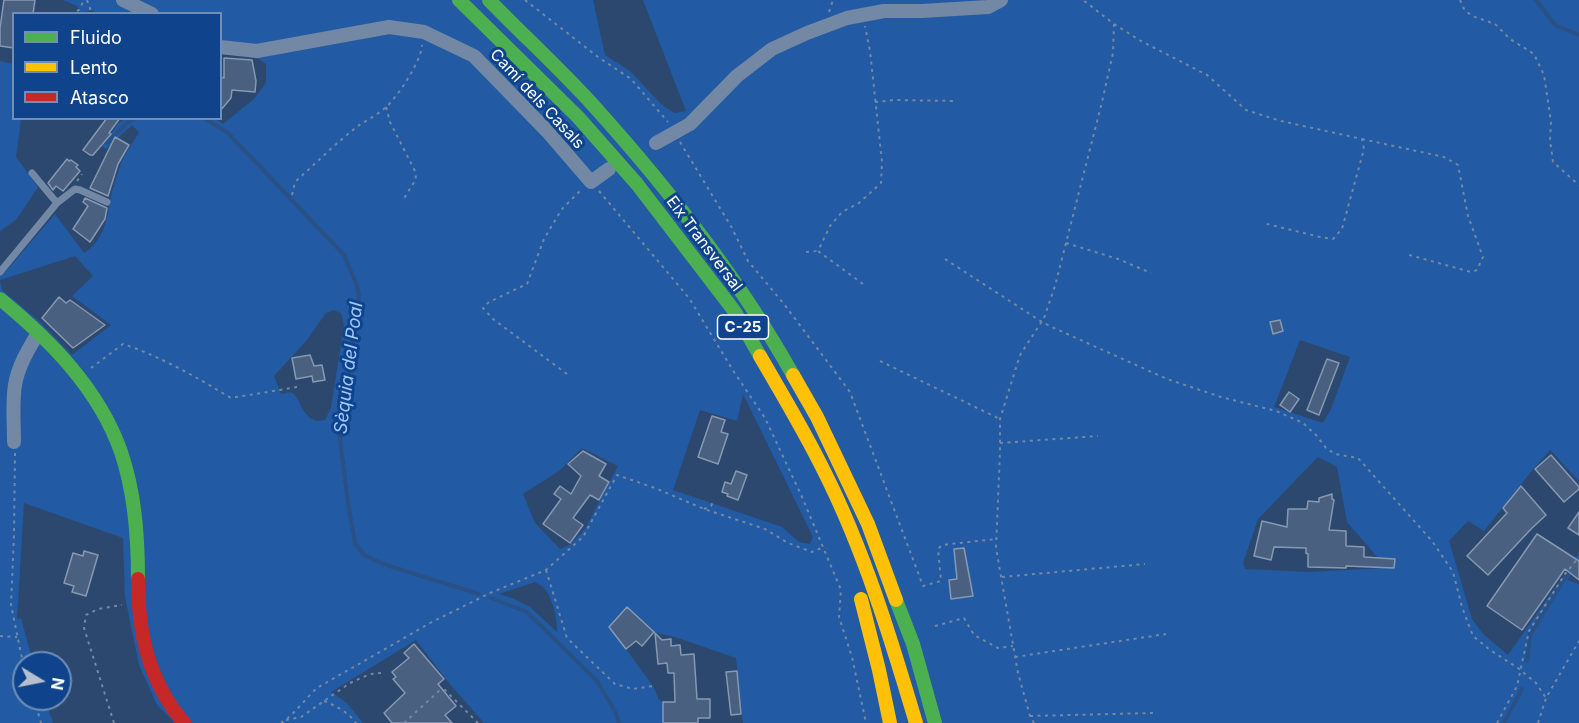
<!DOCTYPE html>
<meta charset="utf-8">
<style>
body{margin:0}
#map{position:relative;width:1579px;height:723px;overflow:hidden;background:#2c486f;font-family:Inter,sans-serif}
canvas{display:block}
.legend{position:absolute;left:12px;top:12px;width:210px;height:108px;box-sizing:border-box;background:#0f448c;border:2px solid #6f8fba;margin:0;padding:8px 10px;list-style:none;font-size:18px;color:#fff}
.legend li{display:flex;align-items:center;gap:12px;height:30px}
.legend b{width:30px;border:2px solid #6f8fba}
.north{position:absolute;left:12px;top:651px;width:60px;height:60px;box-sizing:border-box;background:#0f448c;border:2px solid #6f8fba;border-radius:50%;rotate:100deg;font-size:16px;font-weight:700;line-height:24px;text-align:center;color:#fff}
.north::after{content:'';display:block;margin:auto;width:21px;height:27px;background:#b5bfcd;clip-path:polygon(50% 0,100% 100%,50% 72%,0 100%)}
</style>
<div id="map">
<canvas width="1579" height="723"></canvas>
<ul class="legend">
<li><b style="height:8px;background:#4caf50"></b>Fluido</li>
<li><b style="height:8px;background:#ffc107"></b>Lento</li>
<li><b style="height:8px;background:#c62828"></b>Atasco</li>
</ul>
<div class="north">N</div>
</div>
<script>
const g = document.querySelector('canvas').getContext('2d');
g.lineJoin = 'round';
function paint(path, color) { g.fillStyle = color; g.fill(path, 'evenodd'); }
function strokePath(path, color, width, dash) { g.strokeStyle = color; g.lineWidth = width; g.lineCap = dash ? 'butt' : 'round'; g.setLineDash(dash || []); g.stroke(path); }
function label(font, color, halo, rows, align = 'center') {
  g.font = font + ' Inter,sans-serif'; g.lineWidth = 6; g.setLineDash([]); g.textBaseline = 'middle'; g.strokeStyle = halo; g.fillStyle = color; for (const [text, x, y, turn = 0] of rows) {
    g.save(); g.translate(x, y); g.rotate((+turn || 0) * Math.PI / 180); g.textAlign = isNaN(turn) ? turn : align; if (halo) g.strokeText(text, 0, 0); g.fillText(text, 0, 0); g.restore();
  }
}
paint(new Path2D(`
 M63 0H593L605 55 630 71 662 105 675 113 686 111 643 0H1579V481L1550 450 1530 473 1484 531 1468 521 1449 541 1472 619 1483 634 1508 655 1579 554V564L1567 580 1579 584V723H743L736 658 678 638 654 632 627 607 609 627 626 649 653 686 659 700 663 702V723H484L449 683 416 640 331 692 347 703 363 723H175L157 705 139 665 125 597 123 538 24 503 17 619 21 618 33 663H24V699H45L53 723H0V280L2 290 39 321 72 355 111 325 72 296 93 276 75 256 0 280V269L6 271 55 214 84 253C103 241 107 221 110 201 112 190 116 179 119 169 123 156 133 143 139 132L132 125 106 149 102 146 118 124 125 119H215L223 124 254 99 266 83V64L259 59 221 53 220 14H96L93 10 80 13 77 6ZM333 310 341 313 344 325 331 408 325 420C306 425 303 406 294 394L290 392 281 394 274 376 307 340 326 313ZM1300 340 1350 357 1331 409 1323 423 1274 407ZM743 394 813 537 810 544 799 542 782 527 673 490 700 410 737 421ZM582 448 618 466 585 529 570 545 560 549 535 523 523 494 559 471ZM1318 457 1337 467 1347 522 1387 568 1308 572 1245 569 1243 563 1258 519ZM535 582C537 583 543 587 544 588 552 596 558 621 557 632L530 607 512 598 499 594Z
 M0 61 13 64 14 118 21 119 16 157 38 187 16 220 0 231Z`), '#225ba3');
strokePath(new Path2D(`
 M1536 0 1555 25 1579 35
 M204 118 228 133 344 255 356 283 359 295 350 365 339 431 348 503 355 543 364 555 386 565 479 594
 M107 143 128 122 138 118
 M491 598 527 612 597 681 615 711 619 723
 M1527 661 1530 635 1571 568
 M1504 723 1522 689`), '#2a5185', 4);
const building = new Path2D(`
 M4 0H35L33 14H14V48L0 46V28Z
 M224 58 252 60 256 81 255 92 232 90 231 98 220 111V77L224 78Z
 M107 118H120L109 133 111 134 93 155H90L83 150Z
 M115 137 129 145 118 164 108 196 90 188Z
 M67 159 69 161 71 160 78 165 76 167 80 171 63 191 56 186 53 190 48 183Z
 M85 198 107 208 105 219 90 242 73 229 88 206 83 202Z
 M59 297 66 303 70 300 105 325 73 348 42 318Z
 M1280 320 1283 331 1273 334 1270 322Z
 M310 355 314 366 322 365 325 380 313 382 312 376 296 379 292 358Z
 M1327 359 1339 363 1319 415 1307 410Z
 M1289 392 1299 399 1290 412 1280 405Z
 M712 416 725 420 721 432 728 434 718 464 698 457Z
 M583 451 606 464 599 476 609 482 599 500 590 495 573 518 583 525 570 543 543 524 561 499 554 494 560 486 571 494 581 476 568 464Z
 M1551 455 1579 487V489L1564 502 1535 469Z
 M736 471 747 475 738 500 727 496 728 494 722 492 725 482 731 484Z
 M1521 486 1546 515 1531 529 1488 575 1467 556 1507 513 1503 508Z
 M1332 494V499L1334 500 1329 530 1346 531V546L1364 547V557L1395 559 1394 568 1346 566V568L1308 567V554L1306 553V548L1274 547 1271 560 1254 556 1262 521 1287 527 1288 509H1307L1308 501 1319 502V498Z
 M1579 512V535L1568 528Z
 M1537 534 1579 561V580L1565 569 1522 630 1487 606Z
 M964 548 973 596 951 599 949 580 957 579 954 549Z
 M84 551 98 555 86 596 72 592 74 586 64 583 73 553 83 556Z
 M627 607 654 632 642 646 636 641 626 649 609 627Z
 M655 633 662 640 671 639V646L680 645 681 655 694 654 697 699H710V718H698V723H663V702H675L674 673H668L667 663 658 664Z
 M414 644 444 679 438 684 456 706 445 715 452 723H392L384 713 405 693 393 679 396 677 392 672 409 658 404 653Z
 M737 671 741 714 731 715 726 672Z`);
paint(building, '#496080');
strokePath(building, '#8799b2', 1.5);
strokePath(new Path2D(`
 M87 0 92 14
 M525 0 598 57 631 79 668 122
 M1460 0 1465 11 1475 17 1495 24 1510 39 1534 54 1544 75 1551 122 1550 140 1553 162 1579 185
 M829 12 833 0
 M70 14 79 10 84 0
 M1114 24 1141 41 1207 75 1246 110 1281 121 1362 139 1364 149 1342 229 1333 239 1320 237 1263 223
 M875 102 894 100 953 101
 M386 107 390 122 415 171 416 179 403 200
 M1362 139 1444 157 1458 165 1468 216 1483 257 1477 270 1471 272 1406 254
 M680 142 732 228 748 261 784 304 850 392 923 586 941 581 938 549 942 545 996 539
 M77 181 82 174
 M599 191 689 298 734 372 765 418 802 497 841 590 839 617 852 657 866 723
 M292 195 295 182C316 163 336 143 358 126 367 120 377 115 385 108 397 98 422 60 422 45
 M1066 243 1118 259 1151 273
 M806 252 818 251
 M945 259 1042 322 1054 328 1167 379 1221 397 1276 411 1303 423 1316 435 1326 448 1335 454 1358 458 1432 541 1453 572 1462 607 1473 636 1490 650 1518 668 1536 683 1546 698
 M863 284 818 251 830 226 842 212 859 203 881 183 882 162 870 51 865 26
 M880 361 1000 419
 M91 368 123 344C162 357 196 377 231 398L297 387
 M567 374 493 319 483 308 489 302 527 284 544 239 562 209 582 189
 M1000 443 1098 436
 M15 453 14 534 11 605 24 668
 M704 509 711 506 714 500
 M546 570 567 638 615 684 633 689 653 686
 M1002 577 1145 564
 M935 626 964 618 974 635 998 648 1013 646
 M0 636 17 637
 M1015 657 1166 634
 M34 699 41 723
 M324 701C336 706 348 712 356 723
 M1030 716 1153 713
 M286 720 301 717 350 683 370 674 381 673
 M114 723 84 628 86 615 98 609 122 605
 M281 723C293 716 306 698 317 688L432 622 490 593 546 570 583 537 617 475 655 488 704 509 765 529 788 543 812 552 824 547
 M404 723 439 691 445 690 478 723
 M1034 723 1030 716 1018 673 996 548 1000 451V419L1020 355 1044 318 1055 286 1102 102 1113 53 1114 24 1083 0
 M1497 723 1517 686 1529 631 1565 574 1579 557
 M1538 723 1546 698 1579 641`), '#7388a4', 2, [3, 4.5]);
strokePath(new Path2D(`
 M32 173 57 203
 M0 272 57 203 75 189 80 190 107 202`), '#7388a4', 7);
strokePath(new Path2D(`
 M123 0 152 14
 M220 47 257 51 389 27 424 32 474 56 547 131 591 182 609 169
 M656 143 690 124 737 76 772 49 807 33 847 18 884 11H922L988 7 1001 0
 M14 442C14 423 12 403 15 385 18 366 29 348 38 333`), '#7388a4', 14);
strokePath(new Path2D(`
 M459 0 578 117 637 184 735 312 760 356
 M489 0C523 35 559 68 592 104 667 187 738 277 793 375
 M0 299C50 340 99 389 121 452 135 493 138 536 138 579
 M896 600 913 644 935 723`), '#4caf50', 14);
strokePath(new Path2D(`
 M760 356C782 394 805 432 824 471 864 550 891 639 916 723
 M793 375 817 417 868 524 896 600
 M861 599 879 670 890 723`), '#ffc107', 14);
strokePath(new Path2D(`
 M138 579C138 633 148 680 184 723`), '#c62828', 14);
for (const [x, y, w] of [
 [743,327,51]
]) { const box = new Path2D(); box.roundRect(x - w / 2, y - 12, w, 24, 4.5); g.fillStyle = '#0f448c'; g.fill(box); strokePath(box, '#fff', 1.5); }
label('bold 15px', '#fff', null, [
 ["C-25",743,327]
]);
label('16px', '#fff', '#0f448c', [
 ["Camí dels Casals",537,99,47],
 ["Eix Transversal",704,244,53]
]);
label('italic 18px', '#a1c9fa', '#0f448c', [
 ["Sèquia del Poal",349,368,-83]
]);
</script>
